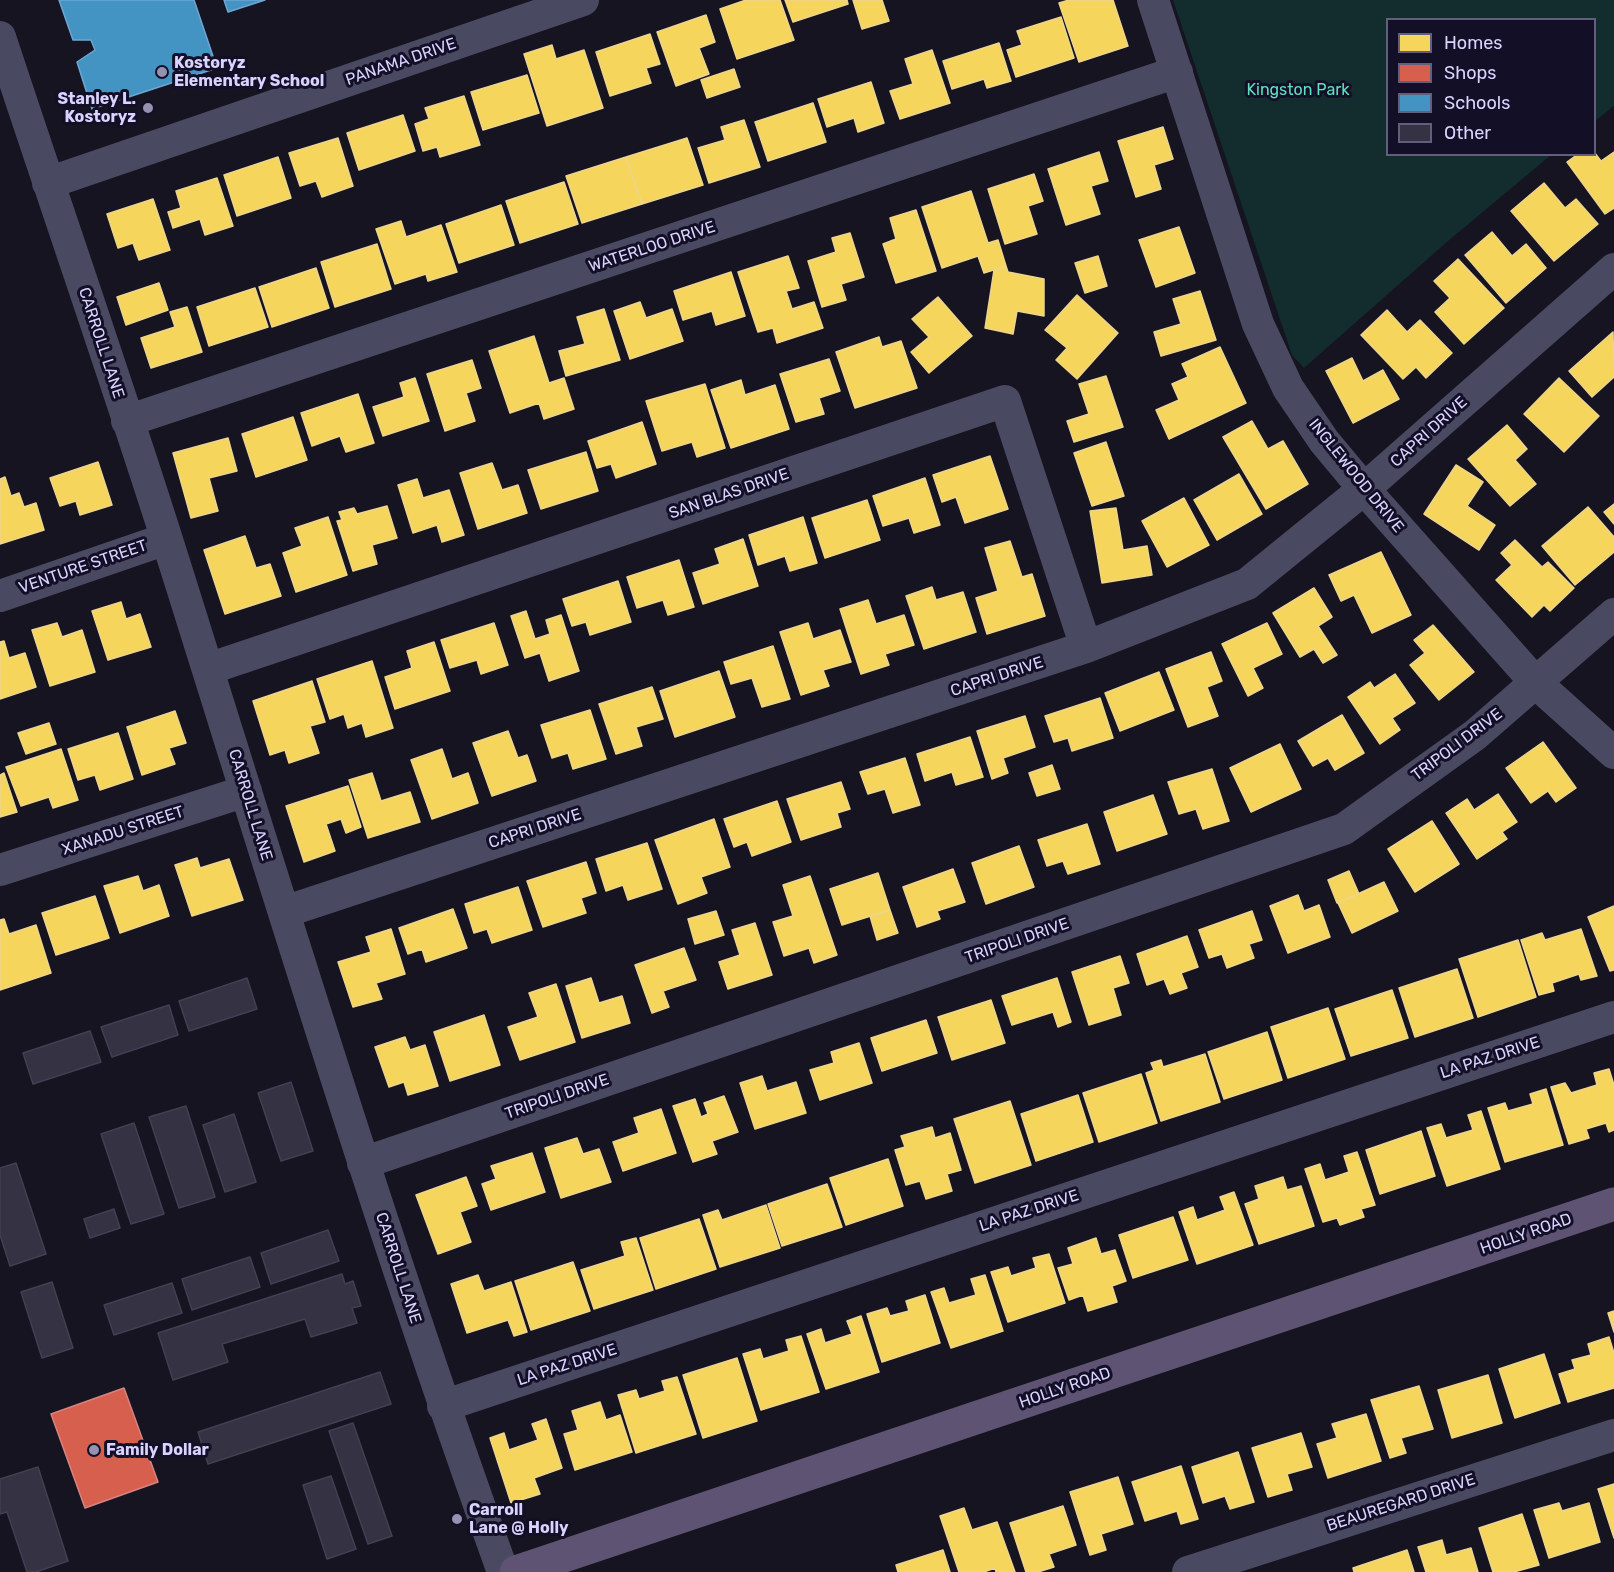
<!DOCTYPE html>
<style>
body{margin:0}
#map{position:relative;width:1614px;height:1572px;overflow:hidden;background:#161421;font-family:Rubik,sans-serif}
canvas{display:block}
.legend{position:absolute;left:1386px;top:18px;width:210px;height:138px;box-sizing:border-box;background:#130f26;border:2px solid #625e7d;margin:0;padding:8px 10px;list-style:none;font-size:18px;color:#d9d4ff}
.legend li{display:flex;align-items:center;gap:12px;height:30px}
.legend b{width:30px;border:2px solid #625e7d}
</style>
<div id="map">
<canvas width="1614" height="1572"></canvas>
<ul class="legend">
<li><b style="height:16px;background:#f6d55c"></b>Homes</li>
<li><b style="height:16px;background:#d6604d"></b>Shops</li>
<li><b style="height:16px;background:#4393c3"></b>Schools</li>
<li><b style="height:16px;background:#343243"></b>Other</li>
</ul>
</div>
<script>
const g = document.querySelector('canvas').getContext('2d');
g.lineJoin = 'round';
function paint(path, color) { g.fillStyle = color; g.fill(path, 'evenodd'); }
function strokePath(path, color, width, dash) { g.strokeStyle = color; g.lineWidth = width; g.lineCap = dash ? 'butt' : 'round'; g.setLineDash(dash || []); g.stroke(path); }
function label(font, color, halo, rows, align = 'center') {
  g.font = font + ' Rubik,sans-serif'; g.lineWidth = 6; g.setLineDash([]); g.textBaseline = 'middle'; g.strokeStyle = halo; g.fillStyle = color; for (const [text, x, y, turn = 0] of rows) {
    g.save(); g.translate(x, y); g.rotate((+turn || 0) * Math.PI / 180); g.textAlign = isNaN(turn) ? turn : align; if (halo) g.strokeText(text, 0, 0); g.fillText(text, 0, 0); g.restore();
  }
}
paint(new Path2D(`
 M1173 0H1614V106L1595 121 1594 20H1388V154L1551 155 1448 241 1304 368 1292 355Z`), '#132c2d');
const homes = new Path2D(`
 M746 0H780L794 40 737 59 720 9Z
 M785 0H847L848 4 793 22Z
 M853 0H882L889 21 862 29Z
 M1069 0H1113L1128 46 1079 62 1059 3Z
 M706 15 715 42 699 48 709 74 676 86 657 32Z
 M1061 17 1074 58 1016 77 1007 50 1022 45 1017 31Z
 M650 34 660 64 646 68 651 83 610 96 596 52Z
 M999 43 1011 81 987 88 984 79 952 89 943 61Z
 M552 45 556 59 584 50 603 108 547 126 524 54Z
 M932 50 950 103 900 119 890 91 913 84 905 59Z
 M734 69 740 87 707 98 701 80Z
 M527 75 539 113 483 130 471 92Z
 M871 82 884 123 858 132 854 118 827 127 818 99Z
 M464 96 480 145 440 157 437 147 423 151 415 124 429 119 425 108Z
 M813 103 826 142 768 161 755 122Z
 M403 115 415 151 359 170 347 133Z
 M744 120 760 167 709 183 698 148 725 140 721 127Z
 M1163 127 1173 159 1154 165 1161 189 1136 197 1118 141Z
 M338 138 353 186 322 197 316 181 300 186 289 153Z
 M687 138 703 185 642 204 626 157Z
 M1099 152 1108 181 1091 186 1100 214 1066 225 1048 169Z
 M1594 152 1601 161 1614 152V208L1605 214 1567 162 1578 154H1594Z
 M278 157 291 198 237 216 224 175Z
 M626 157 642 204 582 223 566 176Z
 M1034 174 1043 201 1028 206 1037 234 1005 244 988 189Z
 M217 178 233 226 205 235 200 219 173 228 168 212 181 208 176 191Z
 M564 182 578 224 520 243 506 201Z
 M1544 183 1565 208 1576 199 1598 224 1554 261 1511 211Z
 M971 191 988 243 998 240 1006 266 984 273 978 256 942 268 922 207Z
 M153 199 170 250 139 260 133 243 118 248 107 214Z
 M501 205 514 245 459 263 446 224Z
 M916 210 936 271 896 283 883 244 896 239 890 218Z
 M401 221 406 237 441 225 457 272 428 281 426 274 395 284 376 229Z
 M1179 227 1195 273 1156 287 1139 240Z
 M1492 232 1512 256 1526 244 1546 268 1506 303 1465 255Z
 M850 233 864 277 841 284 846 300 822 307 808 261 836 252 832 238Z
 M377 244 391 289 335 307 321 262Z
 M788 256 799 288 786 291 792 309 814 302 823 328 777 343 773 328 758 332 738 272Z
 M1098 256 1107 286 1085 293 1075 263Z
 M1458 259 1504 308 1464 344 1435 312 1450 298 1434 281Z
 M1006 266 1008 272 1044 279V316L1017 311 1013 334 985 328 994 270Z
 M316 268 329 308 272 327 259 287Z
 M731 272 745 316 716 325 712 311 683 320 674 291Z
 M159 283 168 310 126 325 117 297Z
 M255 288 268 327 209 346 197 307Z
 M1200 291 1216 340 1161 356 1154 332 1181 324 1173 299Z
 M1077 295 1118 333 1077 379 1056 360 1067 348 1045 330Z
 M938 297 972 336 929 373 911 352 929 337 912 319Z
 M640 302 646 318 672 309 683 341 630 359 614 311Z
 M187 307 202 352 151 368 141 338 175 327 170 312Z
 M604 309 620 360 566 376 559 351 585 344 577 317Z
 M1387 310 1407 332 1420 320 1452 353 1426 378 1416 367 1403 379 1361 335Z
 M1613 332 1614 377 1592 397 1569 371Z
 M534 336 549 383 564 378 574 409 544 419 539 403 510 413 489 351Z
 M879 337 882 347 901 341 917 388 855 408 836 352Z
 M1220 347 1246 403 1169 439 1156 410 1179 400 1172 384 1188 377 1182 364Z
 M1352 358 1363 381 1383 370 1399 399 1353 423 1326 371Z
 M829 359 840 391 819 398 824 414 796 422 780 374Z
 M472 360 481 388 466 393 475 421 445 431 427 374Z
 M1106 376 1123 427 1074 442 1067 421 1089 414 1079 384Z
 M415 378 429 421 383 436 373 407 404 397 400 383Z
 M1559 378 1599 416 1564 452 1524 414Z
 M741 380 745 395 775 385 789 429 731 448 711 390Z
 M705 384 725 448 697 457 692 442 662 451 646 401Z
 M358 394 374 443 346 452 340 436 312 446 301 413Z
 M293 417 307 460 256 477 242 434Z
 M1252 421 1268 449 1283 441 1308 484 1266 509 1223 437Z
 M642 422 656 464 616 478 611 464 597 468 588 441Z
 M1507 425 1527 449 1515 460 1536 484 1510 506 1468 459Z
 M228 438 237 471 209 478 218 511 191 518 173 453Z
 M1106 442 1124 496 1092 506 1074 453Z
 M586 452 598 491 541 509 528 470Z
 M990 456 1008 509 965 523 956 497 942 502 933 475Z
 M98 462 112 505 80 515 76 501 60 506 50 478Z
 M492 463 502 490 518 485 527 513 478 529 460 473Z
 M1456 465 1483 482 1467 506 1495 525 1479 550 1424 514Z
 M1239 474 1262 514 1217 540 1194 500Z
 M5 477 11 496 19 493 24 507 36 503 44 530 0 544V479Z
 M925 478 940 525 914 533 909 518 883 526 873 496Z
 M417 479 423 498 449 490 464 535 442 542 437 525 413 533 398 485Z
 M1184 498 1209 545 1167 567 1142 521Z
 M867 500 880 540 825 558 812 518Z
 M1614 504V524L1604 512Z
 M387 506 397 538 372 545 377 564 353 571 337 521 342 520 339 512 354 508 357 514Z
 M1588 507 1614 537V552L1575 585 1542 546Z
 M1116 508 1123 550 1147 546 1152 575 1102 583 1090 511Z
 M328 517 347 575 296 592 283 553 302 546 295 528Z
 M803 517 817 563 790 571 785 556 758 565 749 535Z
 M245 536 256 568 270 564 281 596 225 614 204 550Z
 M743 539 758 586 703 604 693 573 720 564 715 549Z
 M1515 540 1542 567 1548 562 1574 588 1550 611 1544 605 1532 617 1496 580 1512 565 1501 553Z
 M1010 541 1022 577 1032 574 1045 616 987 634 976 598 998 591 985 548Z
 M1381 552 1411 615 1372 633 1354 595 1341 601 1329 575Z
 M679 560 694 607 668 615 663 600 637 608 627 577Z
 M618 581 631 622 590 635 586 622 572 626 563 599Z
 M932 587 936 600 963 592 976 632 924 649 906 596Z
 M1314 588 1332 617 1318 626 1337 655 1323 663 1314 649 1300 657 1273 613Z
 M868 600 876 624 904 615 914 645 885 654 889 665 861 674 840 609Z
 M121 602 126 619 140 614 151 647 108 660 92 611Z
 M526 611 535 639 550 634 546 620 561 615 579 671 549 681 540 653 525 658 511 616Z
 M57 623 62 637 82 630 95 672 50 686 32 630Z
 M494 623 508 665 481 674 477 660 450 668 441 640Z
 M808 623 813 639 840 630 851 662 823 670 829 686 801 695 780 632Z
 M1267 623 1282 654 1253 668 1263 688 1248 696 1222 644Z
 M1433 625 1474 672 1439 700 1410 665 1425 653 1414 640Z
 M4 641 9 658 25 653 36 687 0 699V642Z
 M434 642 450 691 395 709 385 677 412 668 407 651Z
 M773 646 790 699 762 707 752 678 731 684 724 662Z
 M1211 652 1222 681 1207 687 1218 716 1188 727 1166 669Z
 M372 661 393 728 366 737 362 723 348 728 344 714 330 719 317 679Z
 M719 671 735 717 675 737 660 691Z
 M1159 672 1174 710 1120 731 1105 693Z
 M1395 674 1415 703 1392 718 1400 730 1380 744 1348 697 1370 682 1374 688Z
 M312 681 325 722 310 726 319 753 289 763 285 750 270 755 253 701Z
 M652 687 663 719 636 727 642 746 616 754 599 704Z
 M1100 698 1113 738 1072 751 1068 738 1054 742 1045 716Z
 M590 710 606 759 573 769 568 753 552 758 541 725Z
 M175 711 186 743 169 748 175 764 142 775 127 727Z
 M1342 715 1364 753 1335 770 1328 758 1313 766 1298 741Z
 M1025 716 1035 747 1003 758 1008 773 992 779 977 731Z
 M49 723 56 744 26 754 18 733Z
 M508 731 518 758 527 755 536 781 492 796 473 743Z
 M118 733 133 779 100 790 95 775 78 780 68 749Z
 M970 737 983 777 956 785 952 772 925 781 917 754Z
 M1543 742 1576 788 1556 802 1548 791 1531 803 1506 768Z
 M1280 744 1301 789 1251 812 1230 768Z
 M61 749 78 800 53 808 49 797 21 806 6 767Z
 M442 749 452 779 468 773 478 803 432 819 411 760Z
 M905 758 920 805 893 813 885 789 868 794 860 772Z
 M1052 765 1060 789 1037 796 1029 773Z
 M1212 769 1229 821 1203 829 1196 809 1179 814 1168 782Z
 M4 773 17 812 0 817V775Z
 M372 773 381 801 410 792 420 822 368 838 349 780Z
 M841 782 850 809 837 813 841 827 801 840 787 799Z
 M348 786 361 827 346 833 341 819 326 824 335 851 304 862 286 806Z
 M1498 794 1517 822 1502 832 1507 839 1477 859 1446 813 1467 799 1474 810Z
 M1153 795 1167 834 1117 851 1104 812Z
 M777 801 791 842 752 856 747 842 734 847 724 819Z
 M714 819 730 867 701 877 707 893 678 904 655 840Z
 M1432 821 1459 864 1415 892 1388 849Z
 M1087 824 1100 864 1068 874 1063 861 1047 866 1038 840Z
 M647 843 662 889 628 900 623 885 606 891 596 859Z
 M1019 846 1034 887 986 904 972 863Z
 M197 858 200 868 229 859 243 900 192 916 175 865Z
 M586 862 596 893 581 898 586 913 543 927 527 881Z
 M953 869 965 902 937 911 940 919 917 927 903 887Z
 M1349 871 1359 894 1337 903 1328 880Z
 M878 873 890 910 842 925 830 889Z
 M138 876 143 891 159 885 169 916 120 933 104 886Z
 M810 876 837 955 814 963 809 948 784 956 773 922 793 916 783 885Z
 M1384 882 1398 911 1352 933 1338 903Z
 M518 887 532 930 492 943 487 929 474 933 465 904Z
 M1298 895 1304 911 1319 905 1330 937 1288 953 1270 906Z
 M95 896 109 938 56 955 42 913Z
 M1614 906V970L1610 971 1588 917Z
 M453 909 467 948 426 962 422 949 408 954 399 928Z
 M890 910 898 933 877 940 870 916Z
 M716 911 724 935 695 944 688 919Z
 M1252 911 1262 940 1249 944 1254 958 1227 968 1222 954 1209 958 1199 930Z
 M4 919 9 934 36 925 51 973 0 990V920Z
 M755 923 772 975 728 989 719 962 740 955 732 930Z
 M391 929 405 974 376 983 382 999 353 1007 338 962 371 952 366 937Z
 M1581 929 1597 976 1581 980 1579 974 1552 983 1554 991 1539 995 1521 940 1542 933 1545 940Z
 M1187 936 1198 967 1181 973 1187 988 1170 994 1164 979 1147 985 1137 954Z
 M1518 940 1536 997 1478 1017 1459 959Z
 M684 948 696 980 663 991 669 1007 652 1013 635 965Z
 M1120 956 1129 983 1113 988 1121 1015 1089 1025 1072 972Z
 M1457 969 1473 1018 1415 1037 1399 988Z
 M591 978 599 1003 622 996 630 1023 582 1038 566 986Z
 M1057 978 1071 1022 1058 1027 1053 1012 1012 1025 1002 996Z
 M556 984 575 1042 520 1060 508 1027 538 1017 529 993Z
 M1392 990 1408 1038 1351 1056 1335 1009Z
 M991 1000 1005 1043 952 1060 938 1017Z
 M1328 1008 1345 1059 1288 1078 1271 1027Z
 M484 1015 500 1065 450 1081 434 1032Z
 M926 1020 937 1053 882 1071 871 1038Z
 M1267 1032 1282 1080 1224 1099 1208 1052Z
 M405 1037 410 1050 425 1045 438 1086 408 1095 404 1082 389 1087 375 1047Z
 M859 1043 872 1083 820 1100 810 1070 834 1063 831 1052Z
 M1205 1054 1220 1102 1161 1121 1146 1073 1154 1070 1151 1063 1161 1060 1163 1067Z
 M1609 1069 1614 1085V1130L1609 1132 1606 1123 1586 1129 1589 1138 1569 1144 1551 1087 1565 1083 1571 1093 1597 1085 1594 1073Z
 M1141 1074 1157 1123 1099 1142 1083 1093Z
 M762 1076 767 1091 796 1082 806 1113 755 1129 740 1083Z
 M1546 1089 1563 1145 1505 1162 1488 1108 1505 1103 1508 1111 1533 1104 1530 1094Z
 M1078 1095 1093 1142 1036 1161 1021 1114Z
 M724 1096 738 1132 712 1141 717 1154 693 1162 673 1106 695 1099 701 1117 708 1114 704 1103Z
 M1010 1101 1031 1165 975 1183 954 1119Z
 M661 1109 676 1153 623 1171 613 1142 639 1133 634 1118Z
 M1481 1111 1500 1169 1447 1186 1427 1128 1441 1124 1446 1138 1473 1130 1468 1115Z
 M932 1127 935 1138 950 1133 961 1170 947 1174 952 1191 926 1199 920 1181 906 1185 895 1150 905 1147 901 1136Z
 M1421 1131 1435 1176 1380 1194 1366 1150Z
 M577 1138 583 1154 599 1149 611 1182 561 1198 545 1148Z
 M1357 1152 1375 1205 1361 1209 1364 1217 1340 1225 1337 1218 1323 1222 1305 1169 1320 1164 1325 1180 1349 1172 1344 1156Z
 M532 1153 545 1192 491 1210 482 1184 496 1179 491 1166Z
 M888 1159 903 1206 846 1225 830 1178Z
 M466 1177 477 1206 460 1212 471 1242 438 1254 416 1195Z
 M1283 1177 1287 1190 1301 1186 1314 1226 1259 1244 1245 1204 1259 1199 1255 1186Z
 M827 1184 842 1227 782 1246 768 1204Z
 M1234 1192 1253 1245 1197 1264 1179 1212 1193 1207 1197 1220 1225 1210 1220 1197Z
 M766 1205 780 1248 720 1267 703 1215 718 1210 722 1220Z
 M1173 1217 1188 1260 1133 1278 1119 1235Z
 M699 1219 716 1269 656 1289 640 1238Z
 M636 1238 653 1290 594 1309 581 1270 625 1256 621 1242Z
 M1096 1238 1101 1254 1115 1250 1126 1281 1112 1286 1117 1302 1088 1311 1083 1295 1069 1300 1058 1268 1073 1264 1068 1248Z
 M1049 1254 1065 1303 1008 1322 991 1272 1008 1267 1011 1276 1036 1268 1033 1258Z
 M573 1262 590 1311 531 1330 515 1281Z
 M478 1275 484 1291 511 1282 527 1332 514 1336 508 1320 467 1333 451 1284Z
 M985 1275 1003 1331 951 1348 931 1292 944 1288 949 1303 976 1295 971 1279Z
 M925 1295 940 1343 882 1362 867 1314 887 1308 890 1316 909 1311 906 1301Z
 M1614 1311V1332L1608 1313Z
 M861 1316 879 1372 826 1389 807 1334 821 1329 825 1343 852 1334 847 1321Z
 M801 1336 819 1392 761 1410 743 1354 760 1349 763 1359 789 1351 786 1340Z
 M1609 1337 1614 1353V1388L1568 1402 1559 1374 1575 1369 1572 1360 1591 1355 1588 1344Z
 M1544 1354 1560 1403 1515 1418 1499 1369Z
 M737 1358 757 1421 703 1438 683 1375Z
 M1488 1375 1502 1423 1452 1438 1438 1390Z
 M677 1377 696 1434 636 1453 618 1395 636 1390 639 1399 665 1391 662 1381Z
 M1419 1386 1433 1429 1401 1438 1406 1453 1390 1458 1371 1400Z
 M600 1402 606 1420 620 1415 632 1452 575 1470 564 1434 578 1430 572 1411Z
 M1366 1414 1381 1461 1328 1478 1317 1444 1337 1438 1332 1424Z
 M546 1419 562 1468 534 1478 540 1494 511 1503 490 1438 504 1433 509 1450 538 1440 532 1424Z
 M1301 1433 1312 1467 1287 1474 1292 1490 1268 1497 1252 1448Z
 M1238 1452 1254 1502 1230 1509 1225 1496 1203 1503 1192 1467Z
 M1181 1466 1198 1519 1181 1524 1177 1511 1145 1521 1132 1482Z
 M1118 1477 1133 1524 1101 1534 1106 1550 1090 1555 1070 1492Z
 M1614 1484V1538L1598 1489Z
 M1559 1503 1562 1511 1589 1503 1600 1542 1549 1558 1534 1510Z
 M1063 1506 1076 1545 1049 1554 1054 1567 1038 1572H1026L1010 1523Z
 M964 1508 972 1530 997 1522 1015 1572H996L995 1568 984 1572H959L940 1516Z
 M1522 1514 1539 1565 1514 1572H1493L1479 1528Z
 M1442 1540 1446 1555 1471 1548 1478 1572H1426L1418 1547Z
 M943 1550 950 1572H898L896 1565Z
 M1407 1550 1414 1572H1354L1353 1568Z`);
paint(homes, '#f6d55c');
strokePath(homes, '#edd58d', 1.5);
const shops = new Path2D(`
 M124 1388 158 1482 85 1508 51 1414Z`);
paint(shops, '#d6604d');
strokePath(shops, '#d78382', 1.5);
const schools = new Path2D(`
 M59 0H194L217 68 92 109 77 62 95 50 91 40H73Z
 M224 0H265L228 12Z`);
paint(schools, '#4393c3');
strokePath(schools, '#70a6d5', 1.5);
const building = new Path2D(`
 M247 978 257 1009 189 1031 179 1001Z
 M169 1005 178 1035 112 1057 101 1027Z
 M90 1031 101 1062 33 1084 23 1053Z
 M291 1082 313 1151 281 1161 258 1093Z
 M186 1106 215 1197 179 1208 149 1117Z
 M234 1114 256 1182 225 1192 203 1125Z
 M134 1123 164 1214 131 1224 101 1134Z
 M16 1163 46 1254 10 1266 0 1235V1168Z
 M114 1209 120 1228 90 1238 84 1219Z
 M328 1230 339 1261 271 1284 261 1253Z
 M250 1257 260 1287 192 1310 182 1279Z
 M342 1274 345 1284 353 1281 361 1306 352 1308 357 1323 311 1337 305 1319 222 1344 228 1362 173 1380 158 1333Z
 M52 1282 73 1348 42 1358 21 1292Z
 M172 1283 182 1313 114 1335 104 1305Z
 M380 1372 391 1404 208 1464 198 1432Z
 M353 1423 392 1536 368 1544 329 1431Z
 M38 1467 68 1561 36 1572H27L7 1512 0 1514V1479Z
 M331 1476 356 1549 327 1559 303 1485Z`);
paint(building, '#343243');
strokePath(building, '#433f54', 1.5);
strokePath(new Path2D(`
 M1153 0 1258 324 1288 388 1324 441 1364 489 1536 683 1614 753
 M0 37C56 207 115 376 169 546 277 889 381 1233 503 1572
 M48 183 583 0
 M127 421 1177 72
 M0 596 166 539
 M208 669 1005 401 1086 647
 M0 870 246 791
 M284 912 1086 647 1247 584 1364 489 1614 269
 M363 1163 1344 829 1475 735 1614 614
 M443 1406 1614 1017
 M1188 1572 1614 1435`), '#4a4962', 32);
strokePath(new Path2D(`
 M516 1572 1614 1204`), '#5e5373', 33);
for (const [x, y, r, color] of [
 [162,72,6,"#9591b1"],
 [148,108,6,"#9591b1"],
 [94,1450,6,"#9591b1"],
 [457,1519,6,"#9591b1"]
]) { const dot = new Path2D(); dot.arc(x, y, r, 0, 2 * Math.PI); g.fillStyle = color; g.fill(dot); strokePath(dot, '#130f26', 2); }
label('16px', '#d9d4ff', '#130f26', [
 ["PANAMA DRIVE",401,62,-19],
 ["WATERLOO DRIVE",652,247,-18],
 ["CARROLL LANE",101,343,72],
 ["CAPRI DRIVE",1429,432,-42],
 ["INGLEWOOD DRIVE",1356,476,51],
 ["SAN BLAS DRIVE",729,494,-19],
 ["VENTURE STREET",83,567,-19],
 ["CAPRI DRIVE",997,677,-18],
 ["TRIPOLI DRIVE",1457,745,-37],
 ["CARROLL LANE",250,805,73],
 ["CAPRI DRIVE",535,829,-18],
 ["XANADU STREET",123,831,-18],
 ["TRIPOLI DRIVE",1017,941,-19],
 ["LA PAZ DRIVE",1490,1058,-18],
 ["TRIPOLI DRIVE",557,1097,-19],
 ["LA PAZ DRIVE",1029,1211,-18],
 ["HOLLY ROAD",1526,1234,-19],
 ["CARROLL LANE",398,1268,72],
 ["LA PAZ DRIVE",567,1365,-18],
 ["HOLLY ROAD",1065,1388,-19],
 ["BEAUREGARD DRIVE",1401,1503,-18]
]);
label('bold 16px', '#d9d4ff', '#130f26', [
 ["Kostoryz",174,63],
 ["Elementary School",174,81],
 ["Stanley L.",136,99,"right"],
 ["Kostoryz",136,117,"right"],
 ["Family Dollar",106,1450],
 ["Carroll",469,1510],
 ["Lane @ Holly",469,1528]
], 'left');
label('16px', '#5fe0c0', '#130f26', [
 ["Kingston Park",1298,90]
]);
</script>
